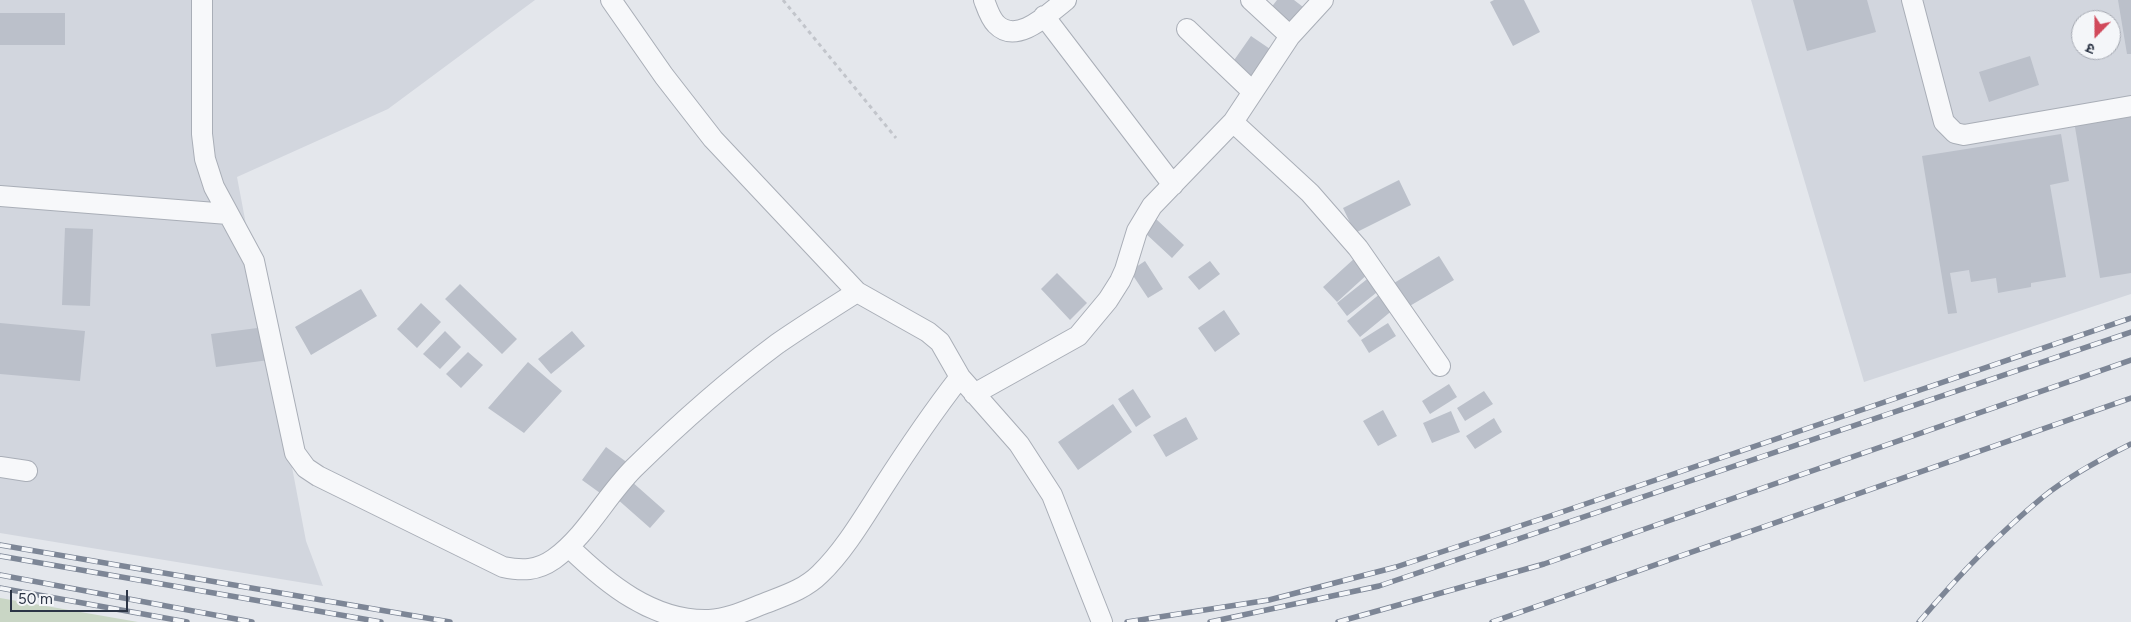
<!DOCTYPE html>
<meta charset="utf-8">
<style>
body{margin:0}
#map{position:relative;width:2131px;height:622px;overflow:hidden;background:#e4e7ec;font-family:Figtree,"Noto Sans Devanagari",sans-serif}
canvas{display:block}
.north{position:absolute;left:2071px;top:10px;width:50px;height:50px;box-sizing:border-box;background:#f4f6f9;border:1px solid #a4a8b1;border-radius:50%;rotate:202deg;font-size:14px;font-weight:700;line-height:20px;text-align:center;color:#2b3445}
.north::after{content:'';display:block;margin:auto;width:18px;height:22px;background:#d1495b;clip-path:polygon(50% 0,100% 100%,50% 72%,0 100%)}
.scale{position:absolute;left:10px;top:590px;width:118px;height:22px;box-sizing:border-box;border:2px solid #2b3445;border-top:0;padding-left:6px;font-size:15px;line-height:18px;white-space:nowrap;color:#2b3445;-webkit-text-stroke:4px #f4f6f9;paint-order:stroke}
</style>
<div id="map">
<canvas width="2131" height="622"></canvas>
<div class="north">उ</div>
<div class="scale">50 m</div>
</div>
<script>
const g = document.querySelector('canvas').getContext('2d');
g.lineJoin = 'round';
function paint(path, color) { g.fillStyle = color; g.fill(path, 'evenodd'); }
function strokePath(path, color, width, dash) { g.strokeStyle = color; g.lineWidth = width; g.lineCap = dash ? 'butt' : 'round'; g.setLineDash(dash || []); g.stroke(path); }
paint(new Path2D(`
 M0 0H535L388 109 237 177 306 541 323 586 0 533Z
 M1751 0H2131V294L1864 382ZM2081 20H2111V50H2081Z`), '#d2d6de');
paint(new Path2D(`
 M0 598 138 622H0Z`), '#c9d6c5');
paint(new Path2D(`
 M1277 0H1294L1307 10 1294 27 1270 9Z
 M1494 0H1524L1540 32 1513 46 1490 2Z
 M1793 0H1867L1876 32 1807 51Z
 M2118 0H2131V54H2127Z
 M0 13H65V45H0Z
 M1251 36 1273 51 1253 81 1230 66Z
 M2030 56 2039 85 1989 102 1979 72Z
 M2131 112V273L2100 278 2074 121Z
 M2061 134 2069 181 2050 185 2066 277 2031 283V287L1998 293 1996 278 1971 282 1969 270 1950 273 1957 313 1948 314 1922 156Z
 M1399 180 1411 205 1355 233 1343 208Z
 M1156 219 1184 245 1172 258 1144 232Z
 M65 228 93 229 90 306 62 305Z
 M1439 256 1454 280 1408 307 1394 283Z
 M1356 257 1370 272 1337 302 1323 287Z
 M1145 261 1163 289 1148 298 1130 271Z
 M1210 261 1220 274 1199 290 1188 277Z
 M1057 273 1087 303 1070 320 1041 289Z
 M1371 276 1381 289 1347 316 1337 303Z
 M460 284 517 339 502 354 445 299Z
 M361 289 377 316 311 355 295 327Z
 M1381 293 1394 309 1360 337 1347 321Z
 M421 303 441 322 417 348 397 329Z
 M1224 310 1240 334 1215 352 1198 328Z
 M0 323 85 331 80 381 0 374Z
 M1388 323 1396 336 1369 353 1361 340Z
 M265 327 269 360 216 367 211 334Z
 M445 331 461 347 440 369 423 354Z
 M572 331 585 346 551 374 538 359Z
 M468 352 483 365 461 388 446 374Z
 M528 362 562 391 524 433 488 408Z
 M1449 384 1457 397 1430 414 1422 401Z
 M1133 389 1151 417 1136 427 1118 399Z
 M1484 391 1493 404 1465 421 1457 408Z
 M1113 404 1132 432 1078 470 1058 442Z
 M1383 410 1397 436 1378 446 1363 421Z
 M1451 411 1460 432 1432 443 1423 423Z
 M1186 417 1198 439 1166 457 1153 435Z
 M1494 418 1502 432 1475 449 1466 436Z
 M606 447 632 466 607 498 582 480Z
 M631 481 665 511 650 528 616 498Z`), '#bbc0ca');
const minor = new Path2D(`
 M202 0V134L205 159 214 187 254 261 295 453 306 468 318 476 503 567C522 571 537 571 554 559 587 535 605 497 634 468 679 424 726 382 777 344 803 326 830 309 857 292
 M611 0 664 76 713 139 857 292 928 332 940 342 960 377 1019 444 1052 495 1102 622
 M984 0C987 8 990 18 996 24 1017 46 1049 13 1066 0
 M1251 0 1290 36
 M1912 0 1944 122 1955 133 1964 135 2131 106
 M1044 16 1173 185
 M1187 29 1253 92
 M1233 122 1310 193 1358 248 1440 366
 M0 196 228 214
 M974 394 1078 336 1108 300 1120 281 1125 270 1137 231 1152 206 1233 122 1290 36 1323 0
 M0 467 27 471
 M569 547C606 583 653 622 709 620 728 619 745 611 763 604 783 596 804 590 820 574 844 551 864 517 882 489 907 450 932 413 960 377`);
strokePath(minor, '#a9aeb7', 22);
strokePath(new Path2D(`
 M783 0 896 138`), '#c2c5cb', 3, [4, 4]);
strokePath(minor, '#f7f8fa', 20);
const rail = new Path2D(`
 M0 545 450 622
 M0 556 381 622
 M0 575 252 622
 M0 588 187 622
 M1127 622 1269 600 1396 567 1553 515 2131 318
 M1210 622 1379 586 2131 332
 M1338 622 1544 564 2131 360
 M1492 622 2131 398
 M1919 622C1957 577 1997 535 2043 497 2069 476 2101 459 2131 444`);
strokePath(rail, '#7d8696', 5.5);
strokePath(rail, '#f4f6f9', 4, [11]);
</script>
